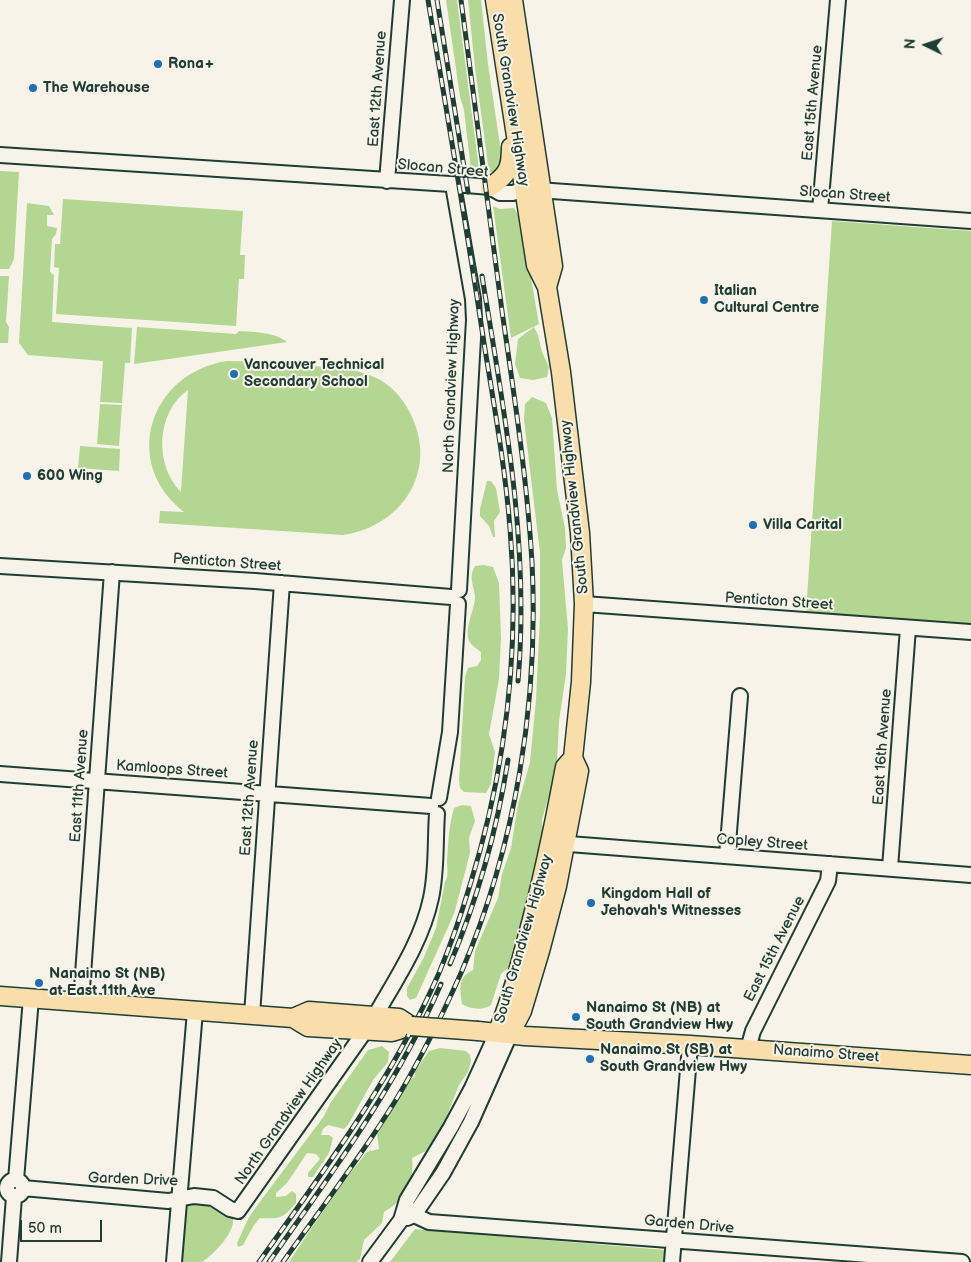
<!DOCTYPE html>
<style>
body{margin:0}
#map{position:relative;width:971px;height:1262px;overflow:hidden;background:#f7f3e8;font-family:"Balsamiq Sans",sans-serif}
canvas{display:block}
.north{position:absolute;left:901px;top:20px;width:50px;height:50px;-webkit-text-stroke:4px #f7f3e8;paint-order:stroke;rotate:274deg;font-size:14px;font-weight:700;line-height:20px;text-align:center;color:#1f3d34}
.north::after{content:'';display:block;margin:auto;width:18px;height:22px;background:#1f3d34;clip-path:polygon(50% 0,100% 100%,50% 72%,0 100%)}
.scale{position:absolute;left:20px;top:1220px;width:82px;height:22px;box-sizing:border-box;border:2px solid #1f3d34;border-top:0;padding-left:6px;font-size:15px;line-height:18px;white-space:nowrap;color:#1f3d34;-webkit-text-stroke:4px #f7f3e8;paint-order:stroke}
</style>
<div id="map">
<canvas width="971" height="1262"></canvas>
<div class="north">N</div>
<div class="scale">50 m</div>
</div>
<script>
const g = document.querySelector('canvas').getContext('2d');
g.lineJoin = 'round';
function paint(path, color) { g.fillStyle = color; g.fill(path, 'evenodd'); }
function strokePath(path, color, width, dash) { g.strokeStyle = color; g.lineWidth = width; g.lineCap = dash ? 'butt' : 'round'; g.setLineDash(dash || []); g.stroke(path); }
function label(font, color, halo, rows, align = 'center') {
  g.font = font + ' "Balsamiq Sans",sans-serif'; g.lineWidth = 4; g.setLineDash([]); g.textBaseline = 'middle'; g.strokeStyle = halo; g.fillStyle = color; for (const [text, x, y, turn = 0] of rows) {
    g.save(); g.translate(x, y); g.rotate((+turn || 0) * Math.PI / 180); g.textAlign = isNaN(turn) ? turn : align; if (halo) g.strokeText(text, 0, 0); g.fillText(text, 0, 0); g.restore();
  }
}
paint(new Path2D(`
 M446 0H457L479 169 471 170 464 110 460 97Z
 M468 0H481L488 64 502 159 500 169 495 172H489L475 68Z
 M0 171 19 172 14 259 9 269H0Z
 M63 199 243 211 240 255H245L244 279H239L236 326 56 314 59 268 54 267 55 244H60Z
 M27 203 49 206 54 215H47V226L57 228 56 234 52 239 50 272 54 275 52 322 132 328 130 363H125L122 403 100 402 103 361 28 355 19 343Z
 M493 206 500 209 514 208 521 220 539 324 511 338Z
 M832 221 971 231V624L806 613Z
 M0 276H9L6 322 9 327 8 343H0Z
 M137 327 236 334 239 331C254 332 275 332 287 342L134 364Z
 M534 327 538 335 542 352 549 367 547 377 533 380 520 378 515 364 518 339Z
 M227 361C250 361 272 363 295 365 321 367 350 366 374 377 389 383 402 397 409 411 440 468 404 526 343 535L159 523 160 511 184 512C121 463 149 373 227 361ZM188 390 181 491V492C154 465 156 412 188 390Z
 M532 397 546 403 552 418 557 490 565 528 566 548 562 560 568 629 566 674 559 721 556 784 549 795 542 820 543 842 524 914 523 932 516 937 517 944 509 967 501 974 491 1005C483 1011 470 1009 462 1004 460 988 457 978 473 970L475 951 498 898 502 874 511 848 518 804 530 762 536 700 540 616V553L524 420 525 404Z
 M100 404 122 405 119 446 97 444Z
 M80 446 120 449 119 471 78 468Z
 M487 481H491L496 488 500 512 494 521 495 537H493L489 526 480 516V509Z
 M484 565 493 567 499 583 501 638 499 679 489 734 495 752 491 784 486 793 464 792 460 788 459 780 465 677 468 668 477 666 481 660V652C477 649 471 645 469 641 464 628 475 609 475 597 474 586 468 577 475 566Z
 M462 805 471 806 475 821 469 838 470 853 454 914 416 998 410 1000 407 996V988L424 957 436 928 445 882C449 874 447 870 447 862 448 844 449 825 454 808Z
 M382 1046 389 1052 388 1062 373 1080 348 1125 344 1129 328 1125 323 1129 321 1135H329L333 1138 329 1153 313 1177H309L308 1176V1173L320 1159 316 1154 307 1153 287 1183 276 1193V1197L286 1196 292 1191 296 1194V1203C282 1219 281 1219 260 1218L254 1225 243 1245 238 1247 237 1243 248 1219 259 1203 324 1116 331 1102 368 1050Z
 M440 1048 466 1051 470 1055 471 1061 468 1072 459 1085 446 1118 426 1151 412 1158C415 1181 404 1201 384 1212L382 1223 364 1240 360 1259 357 1262H289L310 1230 351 1172 367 1152 379 1149 377 1134 409 1081 415 1076V1071L429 1051Z
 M202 1199 233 1217C236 1232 214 1254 202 1262H179L180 1255 183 1251 187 1205 189 1202Z
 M415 1229 665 1250 664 1262H390Z`), '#b3d792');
const minor = new Path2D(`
 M0 155 466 185 490 187 500 193H513L524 189 971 221
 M387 181 402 0
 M453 185 473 299 474 320 459 590
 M820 210 838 0
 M0 566 255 581 451 597
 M584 604 971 632
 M0 774 431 806
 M439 798 450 732 458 604
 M556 843 971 875
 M727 856 740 696
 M890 868 908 628
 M81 1002 112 572
 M252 1015 282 583
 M375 1016C396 979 422 941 431 898 437 871 435 842 437 814
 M748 1049 753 1031 828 881 830 864
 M7 1188a8 8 0 1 1 16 0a8 8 0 1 1-16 0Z
 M16 1180 31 998
 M23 1188 168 1201 194 1196 213 1198 230 1209 238 1211 365 1031
 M414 1215 429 1222 962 1262
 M407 1218 414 1215 443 1173 471 1122 510 1034
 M9 1262 14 1197
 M174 1262 195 1011
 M370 1262 401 1220 407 1200 451 1127 472 1088 497 1033
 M672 1262 690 1045`);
const major = new Path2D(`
 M495 0 536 265 547 287 561 372 580 533 584 604 581 682 573 758 579 771 557 886 540 951 522 1011 510 1034
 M513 0 553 266 547 287
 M490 187C508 175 511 168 511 147
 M0 996 293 1018 308 1027 392 1032 411 1026
 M293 1018 309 1011 399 1018 411 1026
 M478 1031 525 1036 690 1045 971 1065
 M497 1033C510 1003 518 973 526 942 542 884 554 826 565 767L573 758`);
strokePath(minor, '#1f3d34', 18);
strokePath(major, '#1f3d34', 21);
strokePath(minor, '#f7f3e8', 14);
strokePath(major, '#f9deab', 18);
const rail = new Path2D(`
 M437 0 468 192
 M482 276C504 411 530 543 518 681
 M450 964C478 898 497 830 508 760
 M259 1262C325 1169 393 1078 439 973 451 944 461 915 470 885 506 769 520 649 510 528 505 466 494 405 484 343 467 229 447 114 428 0
 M269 1262C332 1173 397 1085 441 984
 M283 1262C320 1210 360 1158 394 1103 419 1062 441 1018 461 973 516 845 539 701 532 562 527 478 514 394 502 311 488 207 475 104 461 0`);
strokePath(rail, '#1f3d34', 5);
strokePath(rail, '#f7f3e8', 3, [9]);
const majorBridge = new Path2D(`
 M411 1026 478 1031`);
strokePath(majorBridge, '#1f3d34', 21, []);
strokePath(majorBridge, '#f9deab', 18);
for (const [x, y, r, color] of [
 [158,64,5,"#1f6fb2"],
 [33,88,5,"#1f6fb2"],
 [704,300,5,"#1f6fb2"],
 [234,374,5,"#1f6fb2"],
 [27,476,5,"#1f6fb2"],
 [753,525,5,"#1f6fb2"],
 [591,903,5,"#1f6fb2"],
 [39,983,5,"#1f6fb2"],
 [576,1017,5,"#1f6fb2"],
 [590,1059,5,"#1f6fb2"]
]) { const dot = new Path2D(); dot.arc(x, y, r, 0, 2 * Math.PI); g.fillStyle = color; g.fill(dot); strokePath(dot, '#f7f3e8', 2); }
label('bold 15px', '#1f3d34', '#f7f3e8', [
 ["Rona+",168,64],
 ["The Warehouse",43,88],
 ["Italian",714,291],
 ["Cultural Centre",714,308],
 ["Vancouver Technical",244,365],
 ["Secondary School",244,382],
 ["600 Wing",37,476],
 ["Villa Carital",763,525],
 ["Kingdom Hall of",601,894],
 ["Jehovah's Witnesses",601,911],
 ["Nanaimo St (NB)",49,974],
 ["at East 11th Ave",49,991],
 ["Nanaimo St (NB) at",586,1008],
 ["South Grandview Hwy",586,1025],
 ["Nanaimo St (SB) at",600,1050],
 ["South Grandview Hwy",600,1067]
], 'left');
label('15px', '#1f3d34', '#f7f3e8', [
 ["East 12th Avenue",378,89,-86],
 ["South Grandview Highway",510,100,81],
 ["East 15th Avenue",813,103,-85],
 ["Slocan Street",443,169,5],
 ["Slocan Street",845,195,4],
 ["North Grandview Highway",452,386,-88],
 ["South Grandview Highway",575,507,-96],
 ["Penticton Street",227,563,4],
 ["Penticton Street",779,602,4],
 ["East 16th Avenue",883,747,-86],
 ["Kamloops Street",172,770,4],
 ["East 11th Avenue",80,786,-86],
 ["East 12th Avenue",250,798,-86],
 ["Copley Street",762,843,4],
 ["South Grandview Highway",524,939,-74],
 ["East 15th Avenue",775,949,-63],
 ["Nanaimo Street",826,1054,4],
 ["North Grandview Highway",289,1112,-55],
 ["Garden Drive",133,1180,2],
 ["Garden Drive",689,1225,5]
]);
</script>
